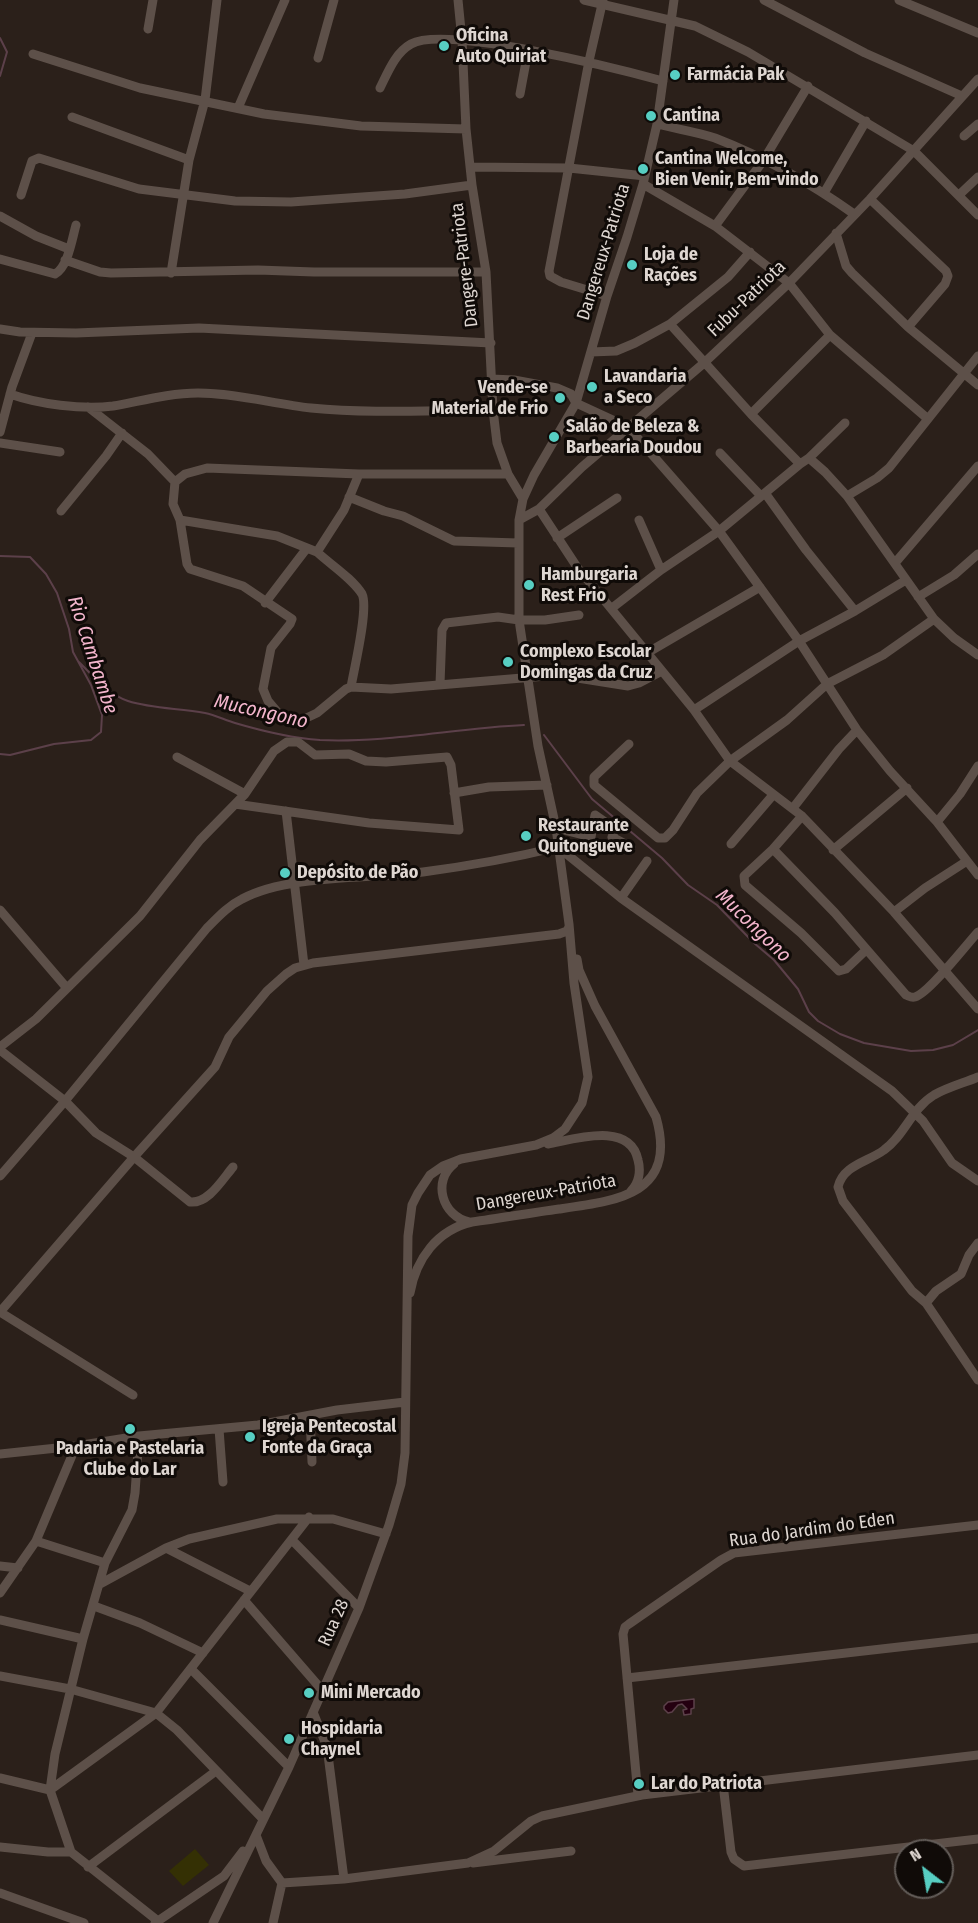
<!DOCTYPE html>
<meta charset="utf-8">
<style>
body{margin:0}
#map{position:relative;width:978px;height:1923px;overflow:hidden;background:#2b201a;font-family:"Fira Sans Condensed",sans-serif}
canvas{display:block}
.north{position:absolute;left:894px;top:1839px;width:60px;height:60px;box-sizing:border-box;background:#100b08;border:2px solid #625c58;border-radius:50%;rotate:329deg;font-size:16px;font-weight:700;line-height:24px;text-align:center;color:#ded6d1}
.north::after{content:'';display:block;margin:auto;width:21px;height:27px;background:#57cec2;clip-path:polygon(50% 0,100% 100%,50% 72%,0 100%)}
</style>
<div id="map">
<canvas width="978" height="1923"></canvas>
<div class="north">N</div>
</div>
<script>
const g = document.querySelector('canvas').getContext('2d');
g.lineJoin = 'round';
function paint(path, color) { g.fillStyle = color; g.fill(path, 'evenodd'); }
function strokePath(path, color, width, dash) { g.strokeStyle = color; g.lineWidth = width; g.lineCap = dash ? 'butt' : 'round'; g.setLineDash(dash || []); g.stroke(path); }
function label(font, color, halo, rows, align = 'center') {
  g.font = font + ' "Fira Sans Condensed",sans-serif'; g.lineWidth = 6; g.setLineDash([]); g.textBaseline = 'middle'; g.strokeStyle = halo; g.fillStyle = color; for (const [text, x, y, turn = 0] of rows) {
    g.save(); g.translate(x, y); g.rotate((+turn || 0) * Math.PI / 180); g.textAlign = isNaN(turn) ? turn : align; if (halo) g.strokeText(text, 0, 0); g.fillText(text, 0, 0); g.restore();
  }
}
paint(new Path2D(`
 M195 1849 209 1865 183 1886 169 1871Z`), '#343004');
const water = new Path2D(`
 M694 1699V1708L691 1709V1714L684 1715 683 1710 687 1709 682 1704 678 1705 672 1712 668 1713 664 1709V1706L668 1702Z`);
paint(water, '#240010');
strokePath(water, '#5c404a', 1.5);
strokePath(new Path2D(`
 M0 38 7 52 0 76
 M0 556 30 557 46 574 57 593 69 629 73 652 91 685 102 715 101 732 91 740 54 744 10 755 0 754
 M79 662C93 676 109 695 128 701 153 709 180 708 205 713 215 715 225 720 235 723 262 731 291 738 320 740 388 743 456 728 524 725
 M544 735 592 799 662 858 688 885 717 905 754 943 774 960 798 989 809 1012 818 1021 840 1034 864 1043 911 1051 933 1050 953 1045 978 1030`), '#5c404a', 2);
strokePath(new Path2D(`
 M458 0 462 40 466 129 472 185 486 272 493 410 497 443 508 474 523 499
 M584 0 695 26 748 52 914 151 978 215
 M603 0 589 61 549 271 550 276 561 282 607 296
 M764 0 865 53 962 96
 M899 0 978 33
 M148 29 153 0
 M33 54 140 88 264 114 361 126 466 129
 M318 58 334 0
 M380 88C388 72 395 53 411 44 446 25 619 69 663 81
 M520 94 528 51
 M238 108 285 0
 M72 117 189 160
 M657 124C676 129 697 132 715 138 764 157 812 184 854 214
 M964 136 978 124
 M470 167 569 168 645 176
 M643 184 715 226 789 283 830 335 928 419
 M824 193 866 121
 M21 195 32 161 39 158 139 189 235 201 291 202 405 194 472 185
 M959 195 978 177
 M870 199 946 271 948 276 945 284 908 327
 M0 216 36 236 69 249
 M715 226 763 161 808 86
 M836 233 846 266 852 273 908 327 978 385
 M0 259 55 274C68 267 72 239 76 225
 M65 260 100 272 111 273 258 270 314 272H486
 M171 273 189 160 205 100 217 0
 M0 329 20 332 76 333 199 328 491 343
 M591 352 616 351 635 343 670 324 728 277 750 252
 M491 379 514 380 557 388 571 394 576 403 628 427 719 531 799 641 857 730 890 771 937 822 978 875
 M10 394C38 404 82 410 113 406 141 401 169 393 198 393 236 393 274 404 311 408 371 414 433 410 493 410
 M88 407 148 454 175 482
 M751 414 830 335
 M0 432 12 387 32 333
 M0 443 60 452
 M720 453 761 496
 M809 458 845 423
 M508 474H359L207 468 185 474 175 482 173 504 180 520 187 564 190 569 243 586 292 619 290 624 271 648 263 689 268 701 279 714 295 720H302L317 713 346 689 351 687 391 689 546 676H565L628 686 639 683 662 671
 M765 493 806 550 855 611
 M847 496 877 478 889 468 978 356
 M349 497 384 511 403 516 454 541 518 543
 M539 509 577 567 694 710 730 761 802 816 894 912 978 1009
 M61 511 106 456 122 433
 M180 520 277 536 317 552 344 510 359 474
 M519 520 539 509 582 467 704 363 789 283 870 199 978 79
 M639 520 661 570
 M557 538 617 498
 M317 552C331 565 352 578 362 594 369 608 354 669 351 687
 M895 563 978 466
 M918 597 954 575 978 554
 M265 603 307 548
 M612 608 661 570 719 531 800 464
 M934 619 954 638 978 655
 M647 653 760 587
 M440 684 442 630 446 623 498 617 519 620H545L579 615
 M694 710 799 641 855 611 906 580
 M629 744 594 777V785L658 838H665L673 830 697 793 730 761 787 720 827 684 883 655 934 619 847 496 825 472 809 458 800 464 751 414 670 324
 M177 757 245 794
 M454 793 489 787 547 785
 M793 808 839 749 857 730
 M286 811 304 965
 M802 816 773 849 744 876 745 885 801 933 839 971 846 969 866 950
 M937 822 960 794 978 766
 M556 828 591 837 595 815 615 829 612 837 631 847
 M731 844 773 795
 M558 847 621 898 892 1091 923 1121 952 1163 978 1181
 M773 849 835 913 906 995C909 996 911 998 915 997 929 993 966 945 978 932
 M833 850 907 788
 M621 898 647 861
 M0 910 66 987
 M894 912 925 888 967 861
 M0 1047 36 1019 140 916 200 840 245 794 274 751 287 742H298L315 755 349 754 366 761 386 762 447 757 451 765 459 830 369 823 235 804
 M0 1050 65 1101 96 1133 134 1157 190 1202C208 1204 222 1180 233 1167
 M978 1077C964 1083 948 1087 934 1095 911 1109 905 1135 884 1150 868 1162 843 1165 838 1187L843 1201 912 1291 926 1303 978 1380
 M548 1144C575 1139 630 1121 638 1160 641 1171 639 1183 631 1191
 M454 1164C432 1181 442 1216 469 1222
 M0 1176 65 1101 207 928C218 917 228 906 242 899 288 874 370 879 423 872 468 866 513 858 558 847
 M410 1293C416 1259 437 1230 472 1222 501 1218 530 1213 559 1209 618 1201 678 1194 656 1117L595 1006 579 970 577 959
 M926 1303 936 1291 961 1274 969 1255 978 1243
 M133 1395 0 1312 134 1157 215 1067 229 1037 267 991 286 974 295 968 313 963 559 934 567 931 569 927
 M310 1416 312 1462
 M219 1429 223 1482
 M139 1436 135 1493 132 1510 105 1563 83 1639 55 1754 50 1790 71 1852 158 1921
 M0 1454 76 1446 139 1436 258 1425 337 1410 405 1402
 M292 1540 359 1608
 M36 1541 105 1563
 M166 1548 250 1591
 M0 1566 18 1568
 M100 1584 166 1548 189 1539 277 1519H333L386 1534
 M0 1593 36 1541 76 1446
 M244 1600 322 1690
 M94 1606 140 1623 203 1653
 M0 1620 83 1639
 M191 1669 289 1767
 M0 1676 70 1689 156 1713 177 1730 263 1819
 M627 1678 978 1638
 M313 1712 327 1747 344 1879
 M297 1749 327 1747
 M0 1778 50 1790 156 1713 309 1517
 M723 1784 731 1852 734 1859 744 1866 978 1839
 M638 1795 623 1634 625 1627 629 1624 721 1560 734 1553 978 1525
 M256 1835 266 1861 282 1883
 M0 1847 48 1852H71
 M473 1863 571 1851
 M88 1867 216 1771
 M282 1883 344 1879 468 1863 494 1851 531 1821 542 1816 642 1795 978 1755
 M0 1893 84 1923
 M155 1923 224 1876 243 1851
 M213 1923 289 1767 359 1608 389 1525 401 1484 405 1453 408 1236 412 1205 418 1193 430 1175 443 1166 461 1159 536 1145 553 1138 565 1129 582 1103 588 1077 574 983 569 924 556 828 538 746 519 620V520L523 499 534 475 576 403 607 296 627 237 643 184 657 124 674 0
 M273 1923 282 1883`), '#5d5049', 9);
for (const [x, y, r, color] of [
 [444,46,6,"#57cec2"],
 [675,75,6,"#57cec2"],
 [651,116,6,"#57cec2"],
 [643,169,6,"#57cec2"],
 [632,265,6,"#57cec2"],
 [592,387,6,"#57cec2"],
 [560,398,6,"#57cec2"],
 [554,437,6,"#57cec2"],
 [529,585,6,"#57cec2"],
 [508,662,6,"#57cec2"],
 [526,836,6,"#57cec2"],
 [285,873,6,"#57cec2"],
 [130,1429,6,"#57cec2"],
 [250,1437,6,"#57cec2"],
 [309,1693,6,"#57cec2"],
 [289,1739,6,"#57cec2"],
 [639,1784,6,"#57cec2"]
]) { const dot = new Path2D(); dot.arc(x, y, r, 0, 2 * Math.PI); g.fillStyle = color; g.fill(dot); strokePath(dot, '#100b08', 2); }
label('bold 18px', '#ded6d1', '#100b08', [
 ["Oficina",456,36],
 ["Auto Quiriat",456,57],
 ["Farmácia Pak",687,75],
 ["Cantina",663,116],
 ["Cantina Welcome,",655,159],
 ["Bien Venir, Bem-vindo",655,180],
 ["Loja de",644,255],
 ["Rações",644,276],
 ["Lavandaria",604,377],
 ["a Seco",604,398],
 ["Vende-se",548,388,"right"],
 ["Material de Frio",548,409,"right"],
 ["Salão de Beleza &",566,427],
 ["Barbearia Doudou",566,448],
 ["Hamburgaria",541,575],
 ["Rest Frio",541,596],
 ["Complexo Escolar",520,652],
 ["Domingas da Cruz",520,673],
 ["Restaurante",538,826],
 ["Quitongueve",538,847],
 ["Depósito de Pão",297,873],
 ["Igreja Pentecostal",262,1427],
 ["Fonte da Graça",262,1448],
 ["Padaria e Pastelaria",130,1449,"center"],
 ["Clube do Lar",130,1470,"center"],
 ["Mini Mercado",321,1693],
 ["Hospidaria",301,1729],
 ["Chaynel",301,1750],
 ["Lar do Patriota",651,1784]
], 'left');
label('18px', '#ded6d1', '#100b08', [
 ["Dangereux-Patriota",604,252,-73],
 ["Dangere-Patriota",465,265,-97],
 ["Fubu-Patriota",747,299,-44],
 ["Dangereux-Patriota",546,1193,-10],
 ["Rua do Jardim do Eden",812,1530,-8],
 ["Rua 28",334,1623,-66]
]);
label('italic 20px', '#f3b5cc', '#100b08', [
 ["Rio Cambambe",92,655,72],
 ["Mucongono",261,712,13],
 ["Mucongono",753,926,44]
]);
</script>
